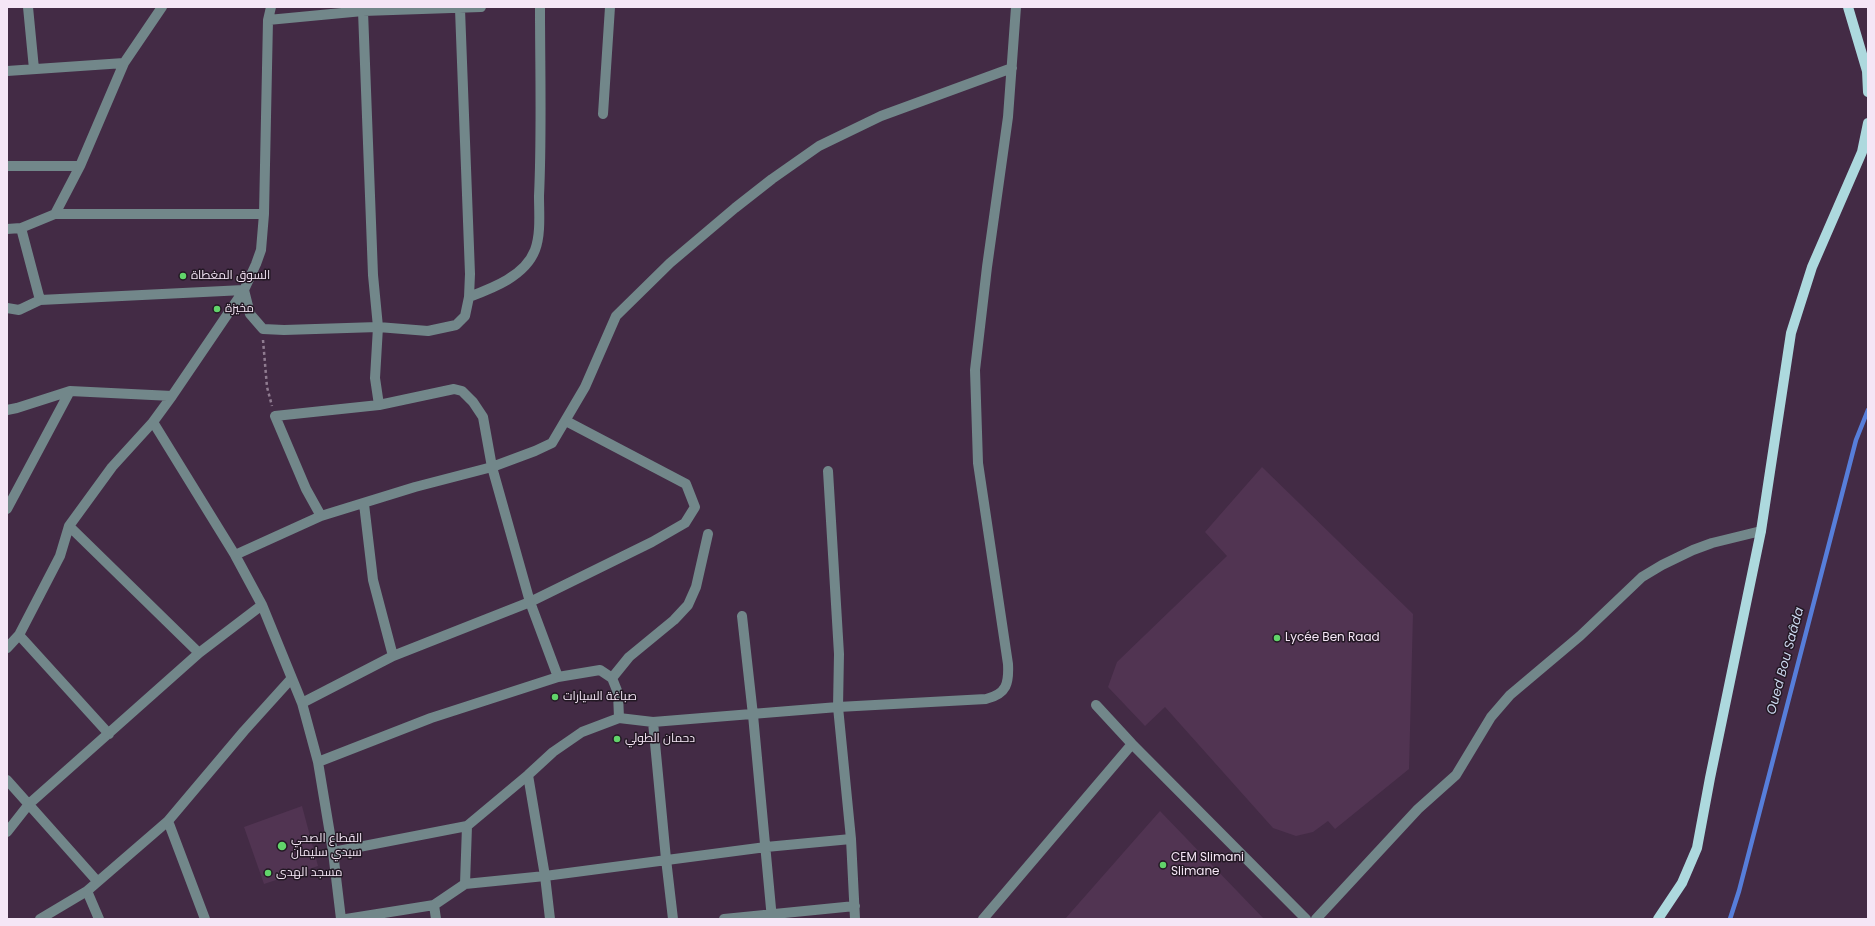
<!DOCTYPE html>
<meta charset="utf-8">
<style>
body{margin:0}
#map{position:relative;width:1875px;height:926px;overflow:hidden;background:#432b45;font-family:Poppins,sans-serif}
canvas{display:block}
.frame{position:absolute;inset:0;border:8px solid #f5e6f6;pointer-events:none}
</style>
<div id="map">
<canvas width="1875" height="926"></canvas>
<div class="frame"></div>
</div>
<script>
const g = document.querySelector('canvas').getContext('2d');
g.lineJoin = 'round';
function paint(path, color) { g.fillStyle = color; g.fill(path, 'evenodd'); }
function strokePath(path, color, width, dash) { g.strokeStyle = color; g.lineWidth = width; g.lineCap = dash ? 'butt' : 'round'; g.setLineDash(dash || []); g.stroke(path); }
function label(font, color, halo, rows, align = 'center') {
  g.font = font + ' Poppins,Cairo,sans-serif'; g.lineWidth = 3; g.setLineDash([]); g.textBaseline = 'middle'; g.strokeStyle = halo; g.fillStyle = color; for (const [text, x, y, turn = 0] of rows) {
    g.save(); g.translate(x, y); g.rotate((+turn || 0) * Math.PI / 180); g.textAlign = isNaN(turn) ? turn : align; if (halo) g.strokeText(text, 0, 0); g.fillText(text, 0, 0); g.restore();
  }
}
paint(new Path2D(`
 M1262 467 1413 614 1409 769 1335 829 1328 821 1313 832 1296 836 1273 828 1165 707 1145 726 1108 687 1117 662 1227 556 1205 532Z
 M302 806 318 866 264 884 244 827Z
 M1160 811 1264 919H1065Z`), '#513452');
strokePath(new Path2D(`
 M1730 919 1739 891 1856 440 1868 410`), '#577eda', 4.5);
strokePath(new Path2D(`
 M263 340 267 387 272 406`), '#907c91', 2.5, [3, 3]);
strokePath(new Path2D(`
 M28 7 34 69
 M271 7 268 20 264 214 261 250 256 264 244 290 172 396 153 422 235 555 262 605 302 703 318 762 333 852 341 919
 M363 11 373 275 378 327 375 378 379 405
 M268 20 363 11 481 7
 M7 71 124 63
 M603 114 610 7
 M7 166H80
 M55 214 80 166 124 63 162 7
 M21 228 40 300
 M7 229 21 228 55 214H264
 M469 297C493 288 525 276 535 250 541 234 539 213 539 196 542 133 540 70 540 7
 M7 308 19 310 40 300 244 290 250 314 263 329 284 330 378 327 428 331 456 325 465 316 469 297 470 274 460 9
 M7 410 17 408 70 391 172 396
 M828 471 839 654 838 707 851 839 855 919
 M364 504 373 580 393 656
 M7 509 70 391
 M321 516 306 489 275 416 379 405 454 389 462 391 473 402 483 417 492 467 530 602 558 677
 M69 526 199 653
 M235 555 321 516 415 487 492 467 535 451 552 443 585 387 616 316 670 263 735 208 772 179 819 146 881 116 1012 68
 M742 616 753 715 772 919
 M19 635 109 734
 M7 648 19 635 60 556 69 526 112 467 153 422
 M612 678 629 657 674 620 688 605 696 587 708 534
 M302 703 393 656 530 602 652 542 685 523 695 507 686 484 566 421
 M1096 705 1132 744 1306 919
 M653 722 666 859 673 919
 M318 762 431 718 558 677 600 670 612 678 618 693 619 718
 M528 775 545 876 550 919
 M7 780 97 881
 M168 821 205 919
 M7 832 29 804 199 653 262 605
 M333 852 467 826 528 775 553 752 582 732 619 718 653 722 838 707 986 699C1007 694 1009 683 1008 664L978 463 975 370 987 267 1008 117 1016 7
 M465 884 467 826
 M87 891 99 919
 M434 905 436 919
 M40 919 87 891 168 821 244 731 291 679
 M346 919 434 905 465 884 545 876 766 847 851 839
 M724 919 855 906
 M983 919 1132 744
 M1316 919 1418 809 1456 775 1491 717 1510 695 1580 636 1642 577 1662 565 1693 550 1712 543 1761 531`), '#72878a', 10);
strokePath(new Path2D(`
 M1848 7 1867 71 1868 92
 M1658 919 1682 883 1697 848 1710 778 1761 531 1791 333 1812 267 1862 152 1868 123`), '#add9de', 10);
for (const [x, y, r, color] of [
 [183,276,4,"#61d46a"],
 [217,309,4,"#61d46a"],
 [1277,638,4,"#61d46a"],
 [555,697,4,"#61d46a"],
 [617,739,4,"#61d46a"],
 [282,846,5,"#61d46a"],
 [1163,865,4,"#61d46a"],
 [268,873,4,"#61d46a"]
]) { const dot = new Path2D(); dot.arc(x, y, r, 0, 2 * Math.PI); g.fillStyle = color; g.fill(dot); strokePath(dot, '#231824', 1.5); }
label('12px', '#f5e6f6', '#231824', [
 ["السوق المغطاة",191,276],
 ["مخيزة",225,309],
 ["Lycée Ben Raad",1285,638],
 ["صباغة السيارات",563,697],
 ["دحمان الطولي",625,739],
 ["القطاع الصحي",291,839],
 ["سيدي سليمان",291,853],
 ["CEM Slimani",1171,858],
 ["Slimane",1171,872],
 ["مسجد الهدى",276,873]
], 'left');
label('italic 13px', '#cad6ed', '#231824', [
 ["Oued Bou Saâda",1786,661,-75]
]);
</script>
